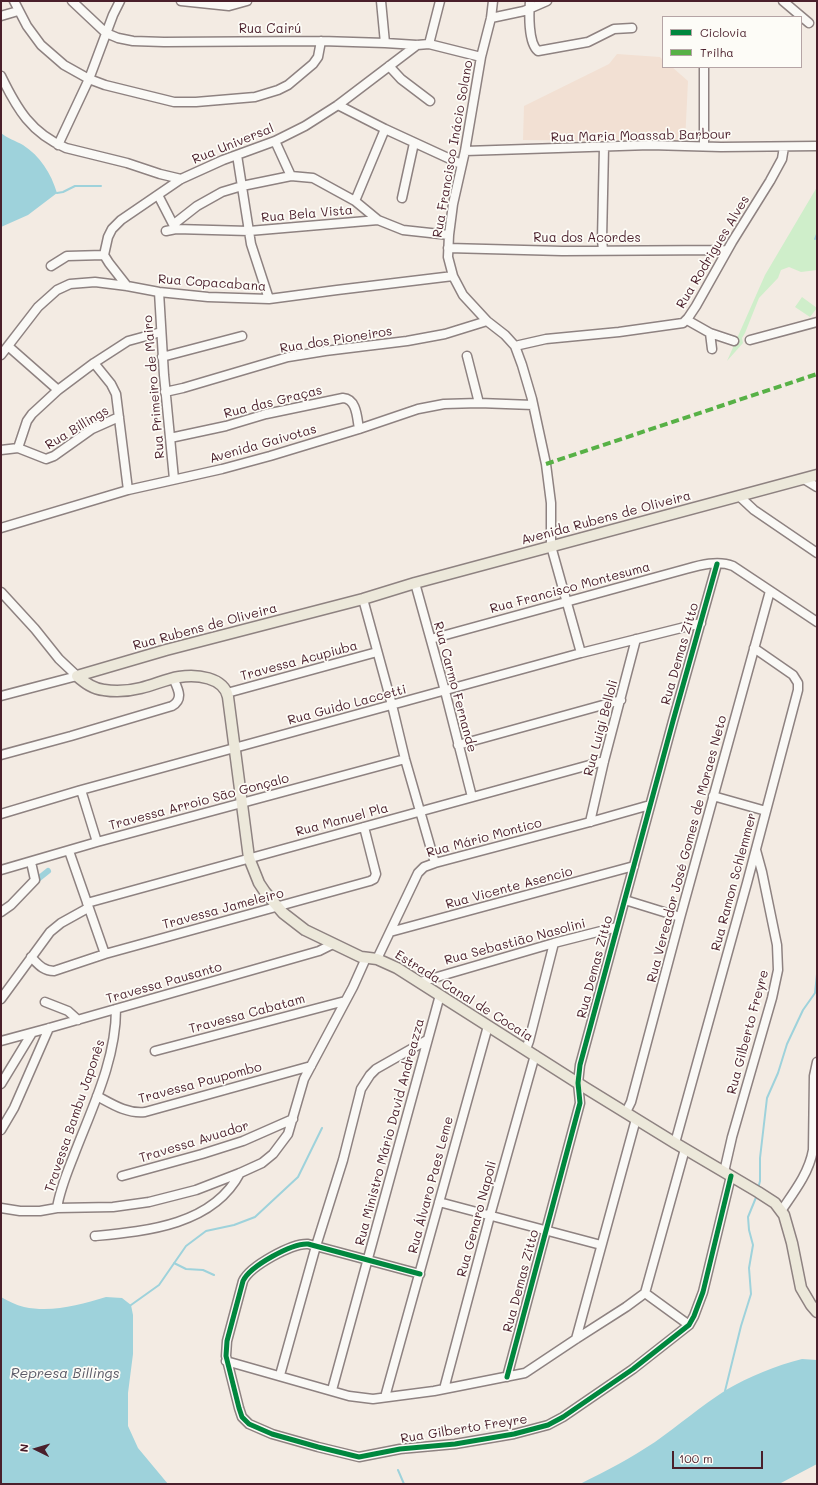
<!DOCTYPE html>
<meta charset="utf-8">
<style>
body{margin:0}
#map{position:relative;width:818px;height:1485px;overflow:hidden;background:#f3ebe3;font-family:Mali,sans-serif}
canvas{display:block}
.frame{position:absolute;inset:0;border:2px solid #4a1f2b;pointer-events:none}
.legend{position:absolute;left:662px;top:16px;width:140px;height:52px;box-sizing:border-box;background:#fdfcf7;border:1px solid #b5a4a5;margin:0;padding:5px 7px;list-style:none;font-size:12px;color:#4a1f2b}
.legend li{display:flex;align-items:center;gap:8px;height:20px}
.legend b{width:20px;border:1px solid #b5a4a5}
.north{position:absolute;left:16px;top:1429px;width:40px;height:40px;-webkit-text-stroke:3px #fdfcf7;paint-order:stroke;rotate:275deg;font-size:11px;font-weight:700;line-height:16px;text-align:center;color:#4a1f2b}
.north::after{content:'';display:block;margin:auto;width:14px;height:18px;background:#4a1f2b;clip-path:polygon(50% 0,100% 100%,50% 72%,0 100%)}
.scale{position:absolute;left:672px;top:1451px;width:91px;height:18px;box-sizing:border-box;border:2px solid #4a1f2b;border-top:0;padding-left:5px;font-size:12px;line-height:14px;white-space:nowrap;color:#4a1f2b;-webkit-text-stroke:3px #fdfcf7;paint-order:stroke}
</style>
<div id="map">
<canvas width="818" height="1485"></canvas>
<div class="frame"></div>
<ul class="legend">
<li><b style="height:5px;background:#00873e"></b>Ciclovia</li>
<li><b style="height:5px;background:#57b146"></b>Trilha</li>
</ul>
<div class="north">N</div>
<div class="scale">100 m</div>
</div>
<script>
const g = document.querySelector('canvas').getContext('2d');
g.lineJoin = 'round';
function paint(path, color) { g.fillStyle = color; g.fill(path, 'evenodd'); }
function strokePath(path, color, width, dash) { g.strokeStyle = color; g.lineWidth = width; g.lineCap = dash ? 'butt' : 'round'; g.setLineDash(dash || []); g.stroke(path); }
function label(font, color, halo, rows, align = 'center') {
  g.font = font + ' Mali,sans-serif'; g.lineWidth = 3.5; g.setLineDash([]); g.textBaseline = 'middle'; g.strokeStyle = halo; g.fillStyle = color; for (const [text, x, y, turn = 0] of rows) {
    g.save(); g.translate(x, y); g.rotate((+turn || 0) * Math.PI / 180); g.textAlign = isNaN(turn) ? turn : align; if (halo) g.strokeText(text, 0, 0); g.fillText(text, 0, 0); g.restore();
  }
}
paint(new Path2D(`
 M617 54 660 57 663 60V67H672L688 81 685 142 523 140 524 106 609 64Z`), '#f2e0d3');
paint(new Path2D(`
 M817 187V270L801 272 789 267 781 270 778 278 759 298 745 333 742 338 743 343 727 361 765 275Z
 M802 297 817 308 810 317 795 307Z`), '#cfeeca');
paint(new Path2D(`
 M1 133C7 138 16 141 23 145 40 156 51 173 57 193L28 215 1 227Z
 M106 1297 122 1298 131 1305 133 1315V1354L128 1393V1426L138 1448 168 1484H1V1297C8 1301 16 1305 24 1307 52 1313 79 1305 106 1297Z
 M802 1359 817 1360V1464L779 1484H580C606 1471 631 1458 655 1442 679 1425 701 1406 726 1390 750 1376 775 1366 802 1359Z`), '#9ed2db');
strokePath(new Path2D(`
 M57 193 63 192 75 186H101
 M815 239 817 234
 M758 1189 760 1181V1158L767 1098 778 1073 787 1044 803 1010 815 993 817 974
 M174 1263 186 1269 203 1270 214 1275
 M131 1305 159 1285 186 1246 206 1231 234 1225 255 1217 298 1177 322 1128
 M725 1391 741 1326 751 1294 749 1268 753 1245 749 1230 748 1217 757 1195
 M398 1470 404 1484`), '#9ed2db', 2);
strokePath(new Path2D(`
 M33 883 48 871`), '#9ed2db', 6);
const minor = new Path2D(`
 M14 1 27 26 41 45 64 65 89 79 105 85 174 102H196L255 97 278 90 288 85 313 64 318 57 321 41
 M72 1 106 33 118 38 133 41 164 42 321 41 385 43 417 45 429 44 481 57
 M181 1 229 6 247 1
 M381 1 385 43
 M493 1 491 18 481 57 465 151 453 204 449 235 448 257 453 276 463 295 487 321 505 335 515 346 522 365 532 399 546 464 551 503V546L581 653
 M530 1C529 13 528 43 538 51L588 42 614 29 632 28
 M783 1 809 23
 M1 16 18 11
 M491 18 524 11 547 1
 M429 44 440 1
 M389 66 401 79 430 101
 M1 76C17 109 31 133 66 148L127 163 160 174 181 179
 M338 105 385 129 461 164
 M275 141 291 176
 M58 145 89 79 113 15 120 1
 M704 146V67
 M465 151 650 145 721 147 817 146
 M237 155 251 244 269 299
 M158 195 175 228
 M402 198 414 143
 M355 201 385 129
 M174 224 197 206 222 192 242 186 291 176 313 178 355 201 378 220
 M166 231 176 229 249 231 378 220 403 230 449 235
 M448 248 562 251 727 250
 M603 250 602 240 604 147
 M51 266 67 256 104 255
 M127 286 109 263 104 255 108 237 112 229 121 220 181 179 223 160 275 141 305 126 338 105 417 45
 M159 292 164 375 174 479
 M687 320 710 333 734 341
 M710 333 712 349
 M750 340 817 322
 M8 346 58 390
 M515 346 546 339 619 332 683 323 688 318 696 306 732 242 770 181 782 159 784 147
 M1 355 38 307 57 290 70 284 95 282 127 286 159 292 208 297 269 299 337 290 453 276
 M467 356 479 403
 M162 357 242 336
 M94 363 111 384 116 394 128 490
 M165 392 183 388 288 357 325 351 407 341 445 334 487 321
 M170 438 226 426 266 414 343 398C357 399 357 418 359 429
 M18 448 27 421 32 414 58 390 94 363 128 341 161 332
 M1 450 18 448 46 459 54 456 92 429 119 417
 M804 479 817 487
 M739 496 754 510 817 553
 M1 528 128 490 222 469 270 456 359 429 418 409 444 404 479 403 533 405
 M415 583 445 691 472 797
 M1 592 35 629 59 659 77 676
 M363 599 392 705 405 759 435 863
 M431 639 686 569C700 565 718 560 733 566L817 622
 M227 693 377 652
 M1 696 77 676
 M458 745 621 700
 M1 755 71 736 172 706C184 699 178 689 173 678
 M81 790 97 842
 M713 796 766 811
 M1 814 81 790 581 653 701 623
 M590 822 604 761 636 639
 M69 851 105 954
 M1 870 97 842 405 759
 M625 900 680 917
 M87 903 604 761
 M1 912 11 905 35 880 31 862
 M390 932 634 866
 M31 957C38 964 43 971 54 971L105 954 370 881 374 879 376 874 364 827
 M377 959 418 873 424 867 435 863 590 822 650 805
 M420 982 554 943 617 927
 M1 999 50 932 61 923 88 908
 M45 1002 68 1011 78 1020
 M1 1041 49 1028 319 951 333 944
 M526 1049 529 1041 554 943
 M155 1051 345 1001
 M1 1084 32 1033
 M97 1096C112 1104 127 1114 145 1112L311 1066
 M626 1112 631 1102 680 918 770 591
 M1 1130 14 1108 49 1028
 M675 1143 747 883 798 690V683L793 675 754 648
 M724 1172 732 1137 772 998 778 970 777 945 762 872 756 850
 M122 1176 202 1154 243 1141 293 1119
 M439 1202 601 1245
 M1 1208 20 1211H40L57 1208 113 1207 149 1202 196 1190 240 1173 262 1163 273 1154 288 1134 304 1079 353 987 366 958
 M57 1208C60 1189 67 1173 74 1155 92 1108 116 1060 116 1009
 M781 1211C794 1192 809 1173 813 1150L814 1076 817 1062
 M95 1236C147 1231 213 1225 240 1173
 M420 1274 308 1244C292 1243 250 1266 243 1281L227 1341 226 1356 239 1408 242 1417 249 1424 272 1434 318 1447 359 1457 400 1449 455 1444 514 1434 548 1425 563 1417 633 1369 689 1325 694 1316 703 1292 731 1176
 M645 1293 689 1325
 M576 1339 636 1119
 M226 1361 349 1396 373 1399 434 1391 525 1373 576 1339 626 1307 645 1293 685 1149
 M280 1375 316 1246 343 1160 361 1089 370 1075 376 1069 427 1040
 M507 1377 580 1103 578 1083 580 1065 673 721 717 564
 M444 1389 491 1212 535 1055
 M332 1390 440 995
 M385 1397 488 1026`);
const major = new Path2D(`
 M77 676C85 683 93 689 104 690 116 692 129 691 141 688 154 685 166 679 179 677 196 674 224 677 228 697L249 858 259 883 265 892 283 913 305 930 361 957 377 959 397 968 584 1087 675 1143 758 1192 775 1203 784 1215 792 1243 801 1288 811 1305 817 1312
 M77 676 166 650 363 599 415 583 817 475`);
strokePath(minor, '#8e8281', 11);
strokePath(major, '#8e8281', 13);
strokePath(minor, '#faf9f6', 8);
strokePath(major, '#ece8da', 10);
strokePath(new Path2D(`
 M546 464 817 374`), '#57b146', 4, [8, 4]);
strokePath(new Path2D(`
 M420 1274 308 1244C292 1243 250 1266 243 1281L227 1341 226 1356 239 1408 242 1417 249 1424 272 1434 318 1447 359 1457 400 1449 455 1444 514 1434 548 1425 563 1417 633 1369 689 1325 694 1316 703 1292 731 1176
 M507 1377 580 1103 578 1083 580 1065 673 721 717 564`), '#00873e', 5);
label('13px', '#4a1f2b', '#fdfcf7', [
 ["Rua Cairú",270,29],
 ["Rua Maria Moassab Barbour",641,136,-1],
 ["Rua Universal",233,144,-22],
 ["Rua Francisco Inácio Solano",453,149,-80],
 ["Rua Bela Vista",307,214,-5],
 ["Rua dos Acordes",587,238],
 ["Rua Rodrigues Alves",713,252,-59],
 ["Rua Copacabana",212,283,4],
 ["Rua dos Pioneiros",336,340,-9],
 ["Rua Primeiro de Mairo",154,387,-95],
 ["Rua das Graças",273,402,-14],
 ["Rua Billings",77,428,-31],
 ["Avenida Gaivotas",263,444,-16],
 ["Avenida Rubens de Oliveira",606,518,-15],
 ["Rua Francisco Montesuma",570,588,-15],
 ["Rua Rubens de Oliveira",205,627,-15],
 ["Rua Demas Zitto",680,654,-74],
 ["Travessa Acupiuba",299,661,-15],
 ["Rua Carmo Fernande",455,687,75],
 ["Rua Guido Laccetti",347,705,-15],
 ["Rua Luigi Belloli",601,728,-75],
 ["Travessa Arroio São Gonçalo",199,802,-15],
 ["Rua Manuel Pla",342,820,-15],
 ["Rua Mário Montico",484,838,-15],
 ["Rua Vereador José Gomes de Moraes Neto",687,849,-75],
 ["Rua Ramon Schlemmer",734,882,-75],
 ["Rua Vicente Asencio",509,888,-15],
 ["Travessa Jameleiro",223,909,-15],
 ["Rua Sebastião Nasolini",515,942,-15],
 ["Rua Demas Zitto",595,967,-75],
 ["Travessa Pausanto",164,983,-16],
 ["Estrada Canal de Cocaia",464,996,32],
 ["Travessa Cabatam",247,1014,-15],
 ["Rua Gilberto Freyre",748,1032,-75],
 ["Travessa Paupombo",200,1083,-15],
 ["Travessa Bambu Japonês",75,1116,-71],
 ["Rua Ministro Mário David Andreazza",390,1132,-75],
 ["Travessa Avuador",194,1142,-17],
 ["Rua Álvaro Paes Leme",431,1185,-75],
 ["Rua Genaro Napoli",477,1219,-75],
 ["Rua Demas Zitto",521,1281,-75],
 ["Rua Gilberto Freyre",464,1429,-9]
]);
label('italic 14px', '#5b5a67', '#fdfcf7', [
 ["Represa Billings",65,1374]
]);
</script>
